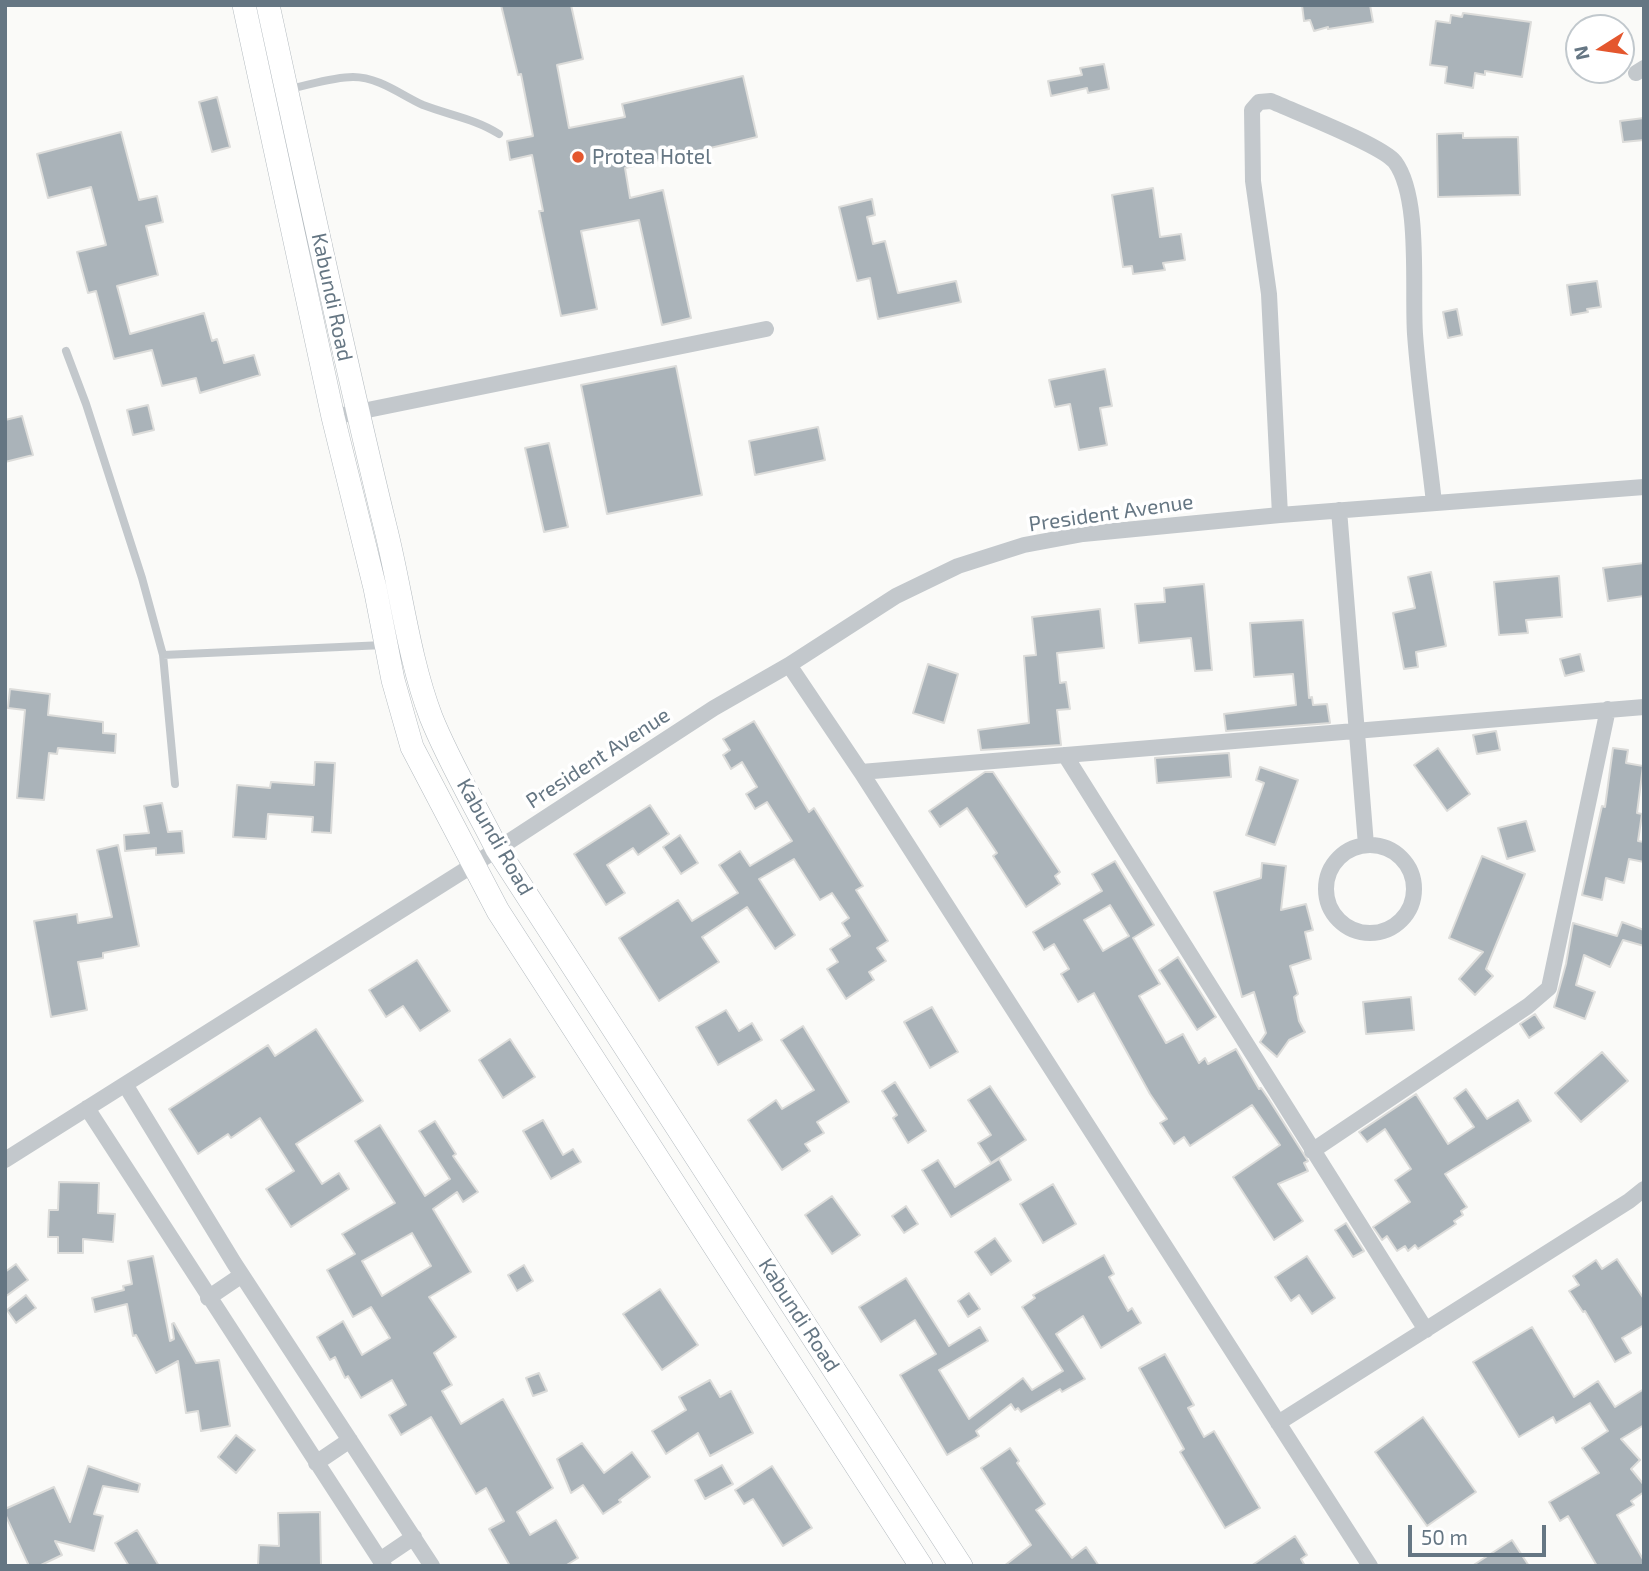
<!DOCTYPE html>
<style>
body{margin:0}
#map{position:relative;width:1649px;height:1571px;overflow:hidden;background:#fafaf8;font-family:"Exo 2",sans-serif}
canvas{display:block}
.frame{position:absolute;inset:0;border:7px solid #657683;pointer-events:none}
.north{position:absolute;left:1565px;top:14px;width:70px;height:70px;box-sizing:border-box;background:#fff;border:2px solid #c1c8cd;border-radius:50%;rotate:258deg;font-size:19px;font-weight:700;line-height:28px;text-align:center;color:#657683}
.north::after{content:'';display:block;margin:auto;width:24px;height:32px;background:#e4572e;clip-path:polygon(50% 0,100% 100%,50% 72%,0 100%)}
.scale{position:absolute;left:1408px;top:1525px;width:138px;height:32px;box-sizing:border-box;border:4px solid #657683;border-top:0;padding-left:9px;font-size:21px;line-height:24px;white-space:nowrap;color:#657683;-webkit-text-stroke:5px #fff;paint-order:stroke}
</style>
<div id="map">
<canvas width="1649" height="1571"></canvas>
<div class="frame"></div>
<div class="north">N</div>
<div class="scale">50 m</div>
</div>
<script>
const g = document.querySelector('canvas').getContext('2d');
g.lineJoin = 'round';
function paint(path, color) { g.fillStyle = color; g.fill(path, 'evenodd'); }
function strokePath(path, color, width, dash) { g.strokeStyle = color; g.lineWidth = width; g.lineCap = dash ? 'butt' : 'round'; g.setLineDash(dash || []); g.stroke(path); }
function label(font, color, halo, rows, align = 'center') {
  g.font = font + ' "Exo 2",sans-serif'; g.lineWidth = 7; g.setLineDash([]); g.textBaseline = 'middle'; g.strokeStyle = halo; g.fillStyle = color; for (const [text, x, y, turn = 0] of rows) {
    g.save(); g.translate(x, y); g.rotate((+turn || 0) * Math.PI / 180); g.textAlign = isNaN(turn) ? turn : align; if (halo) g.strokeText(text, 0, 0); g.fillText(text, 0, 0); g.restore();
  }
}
const building = new Path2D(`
 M501 5H571L583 59 557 65 569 128 625 117 622 104 743 76 757 137 625 168 630 198 663 190 691 318 662 325 639 220 581 231 597 309 561 316 539 211H543L532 155 510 160 507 141 533 136 521 74 518 75Z
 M1302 5H1370L1373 22 1328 29V27L1314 31 1310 20 1304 21Z
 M1463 13 1531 22 1522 77 1485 71V75L1475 73 1473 88 1445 83 1447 67 1430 65 1436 21 1450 23 1451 15 1462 17Z
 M1104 64 1109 89 1088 93 1087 88 1051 96 1048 81 1082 75 1080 68Z
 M217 97 230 147 212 152 199 102Z
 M1644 118V140L1623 142 1620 121Z
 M121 132 139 200 157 196 163 222 146 226 158 275 117 286 130 334 204 313 212 341 217 339 224 363 254 355 260 375 200 393 196 378 162 386 152 350 114 359 96 291 88 293 77 252 106 245 91 187 48 198 37 154Z
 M1463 133V138L1518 137 1520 195 1438 197 1437 134Z
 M1153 188 1160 237 1181 234 1185 260 1163 263 1165 270 1133 274 1132 266 1123 267 1112 195Z
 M872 199 875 215 867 217 873 244 885 241 898 293 956 281 961 302 878 319 870 278 857 281 839 207Z
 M1597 281 1601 307 1587 309 1588 312 1571 315 1567 285Z
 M1457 309 1462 335 1448 338 1443 312Z
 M676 366 702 495 607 514 581 385Z
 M1105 369 1112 406 1100 408 1107 445 1079 450 1070 404 1055 407 1049 380Z
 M148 405 154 430 133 435 127 410Z
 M22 416 33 455 5 462V420Z
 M818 427 825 460 755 475 749 441Z
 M549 443 568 527 544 532 525 448Z
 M1644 563V596L1608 601 1603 568Z
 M1431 572 1446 646 1416 652 1418 667 1404 669 1393 613 1415 608 1408 577Z
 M1559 576 1562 617 1526 620 1528 633 1499 635 1494 582Z
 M1204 584 1212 670 1195 671 1191 638 1139 643 1135 604 1165 602 1164 588Z
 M1100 609 1104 648 1057 653 1060 683 1066 682 1070 709 1057 710 1061 745 981 750 978 730 1029 723 1024 656 1036 655 1032 617Z
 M1303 620 1309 698 1312 697 1313 705 1327 704 1330 723 1226 731 1224 714 1296 705 1293 674 1254 677 1250 623Z
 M1580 654 1584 671 1565 676 1560 659Z
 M928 664 958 674 944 723 913 713Z
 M10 689 50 694 48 715 103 722V733L116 734 115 753 58 748 57 754 49 753 44 800 17 798 25 710 8 708Z
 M754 721 809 812 814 808 863 886 856 890 888 941 877 948 886 961 869 972 874 980 846 999 827 969 838 962 830 949 850 936 842 923 849 918 832 893 820 900 794 859 759 879 795 935 775 949 747 907 702 937 719 962 659 1001 619 938 678 900 692 921 738 893 719 865 740 851 750 866 792 841 767 802 755 809 746 794 757 787 742 762 731 769 723 755 730 750 723 739Z
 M1496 731 1500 750 1477 754 1473 735Z
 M1438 748 1470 794 1447 811 1414 765Z
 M1613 748 1628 750 1626 763 1643 766 1637 813 1642 814 1638 841 1644 842V862L1629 859 1624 883 1606 878 1602 900 1582 895 1602 806 1605 807Z
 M1229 753 1231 777 1157 783 1155 758Z
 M315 762 335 763 331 833 312 832 313 817 268 814 266 839 233 837 237 785 270 788 271 782 314 785Z
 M1260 767 1298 780 1275 845 1246 835 1264 783 1256 780Z
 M985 772H993L1060 872 1055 876 1060 884 1026 907 993 856 997 853 967 808 940 827 929 811Z
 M162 803 168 832 182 831 184 853 156 855V848L125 851 124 835 149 833 144 806Z
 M650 805 669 834 638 855 633 848 607 865 625 893 606 905 574 854Z
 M1526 821 1535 851 1507 859 1498 828Z
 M680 835 698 863 681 874 663 847Z
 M118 845 139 946 103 953V958L78 962 87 1010 51 1017 34 921 77 914 78 923 112 917 97 850Z
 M1482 856 1525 874 1486 969 1493 976 1475 995 1459 979 1483 952 1449 938Z
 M1115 861 1154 925 1133 938 1160 984 1139 996 1166 1043 1183 1034 1199 1063 1205 1058 1208 1064 1236 1049 1259 1089 1261 1088 1268 1098 1308 1161 1304 1163 1308 1171 1278 1184 1303 1221 1274 1240 1233 1177 1280 1145 1252 1105 1190 1146 1184 1137 1174 1144 1160 1123 1167 1119 1150 1094 1094 993 1078 1002 1061 974 1069 969 1054 944 1044 950 1033 932 1102 891 1092 874ZM1110 905 1129 936 1103 951 1084 920Z
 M1262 863 1286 866 1281 910 1306 904 1313 930 1305 932 1311 959 1290 966 1298 994 1294 997 1299 1021 1305 1032 1289 1040 1277 1057 1260 1042 1266 1033 1254 992 1242 997 1214 892 1261 878Z
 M1622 922 1644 930V946L1623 940 1610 967 1584 955 1576 985 1595 992 1585 1019 1554 1007 1566 964 1573 923 1617 936Z
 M1178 957 1216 1017 1197 1030 1159 970Z
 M417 960 450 1011 420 1031 403 1006 386 1017 369 990Z
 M1411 997 1414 1030 1366 1034 1363 1002Z
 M932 1007 958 1052 930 1068 904 1022Z
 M726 1010 739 1031 752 1023 762 1040 718 1065 696 1027Z
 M1535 1014 1544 1028 1529 1038 1520 1024Z
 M803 1026 849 1102 817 1122 824 1133 805 1144 810 1151 782 1170 748 1120 776 1100 782 1109 814 1090 781 1040Z
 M316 1029 363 1101 296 1144 322 1184 339 1173 349 1189 291 1227 266 1189 294 1171 260 1118 231 1138 228 1134 198 1154 169 1109 268 1045 275 1056Z
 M510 1039 535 1077 503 1098 479 1060Z
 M1602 1052 1628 1081 1581 1122 1555 1093Z
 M895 1082 926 1131 908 1143 893 1118 897 1115 882 1091Z
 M990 1086 1026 1140 991 1163 978 1143 991 1135 968 1100Z
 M1466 1089 1487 1119 1518 1100 1531 1121 1445 1174 1467 1207 1461 1211 1463 1215 1454 1221 1456 1224 1418 1249 1415 1245 1408 1251 1405 1246 1397 1251 1387 1236 1382 1240 1373 1227 1410 1202 1395 1180 1411 1169 1385 1129 1367 1142 1359 1132 1416 1094 1448 1144 1474 1127 1454 1098Z
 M543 1120 563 1155 573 1149 581 1162 551 1179 523 1131Z
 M435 1121 456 1154 453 1156 478 1192 463 1202 457 1192 433 1209 471 1272 429 1297 456 1337 434 1353 452 1385 442 1391 461 1424 503 1399 553 1488 517 1512 530 1535 556 1520 578 1558 565 1566H510L489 1529 504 1521 486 1488 476 1494 431 1417 401 1435 389 1415 406 1405 392 1380 361 1398 348 1376 345 1378 335 1357 330 1360 317 1337 343 1321 362 1355 390 1338 371 1307 353 1317 327 1270 355 1254 342 1234 395 1203 355 1141 380 1125 425 1196 450 1179 419 1131ZM412 1233 431 1266 382 1296 362 1261Z
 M999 1159 1011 1180 951 1217 922 1170 938 1160 955 1187Z
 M59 1182 99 1183 98 1213 115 1214 113 1242 83 1239V1253H58V1237H48L49 1210H58Z
 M1053 1184 1076 1224 1043 1243 1020 1204Z
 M832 1196 860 1235 832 1254 805 1215Z
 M906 1206 918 1224 904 1233 892 1216Z
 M1346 1223 1364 1251 1353 1257 1335 1230Z
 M995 1238 1011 1261 991 1275 975 1252Z
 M1104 1255 1114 1274 1109 1277 1128 1311 1132 1308 1141 1323 1101 1348 1083 1316 1056 1334 1085 1379 1062 1392 1060 1389 1021 1412 1018 1408 1015 1410 1011 1404 976 1431 979 1436 947 1455 900 1375 936 1354 915 1320 881 1342 859 1307 906 1278 949 1346 980 1327 988 1341 939 1370 969 1419 1023 1378 1032 1390 1063 1371 1022 1307 1035 1298 1033 1295Z
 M153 1256 170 1341 174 1339 172 1324 174 1323 196 1363 219 1360 230 1426 201 1431 198 1411 186 1413 178 1361 156 1373 136 1335 133 1336 127 1304 95 1312 92 1298 124 1290 123 1286 132 1284 128 1261Z
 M1307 1256 1335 1298 1312 1314 1299 1295 1291 1301 1275 1277Z
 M1617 1259 1644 1299V1325L1622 1338 1631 1353 1615 1362 1585 1311 1583 1312 1569 1291 1579 1285 1573 1276 1596 1260 1602 1269Z
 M16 1264 28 1280 5 1297V1272Z
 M524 1265 533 1281 517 1291 508 1275Z
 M660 1289 698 1345 662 1370 623 1314Z
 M969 1293 980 1309 968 1317 958 1301Z
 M26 1295 36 1308 16 1323 7 1310Z
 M1532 1327 1574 1397 1598 1381 1615 1407 1644 1389V1425L1621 1439 1640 1460 1631 1469 1644 1485V1492L1631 1501 1634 1505 1617 1515 1644 1561V1566H1597L1568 1516 1560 1521 1549 1502 1599 1473 1582 1448 1608 1431 1590 1403 1556 1423 1553 1417 1519 1437 1473 1362Z
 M1165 1354 1194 1405 1188 1408 1204 1437 1214 1431 1260 1508 1225 1528 1180 1452 1184 1449 1139 1368Z
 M539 1373 547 1391 533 1396 526 1378Z
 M710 1380 720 1397 731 1391 753 1433 710 1456 698 1433 666 1454 652 1431 686 1410 679 1397Z
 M1423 1417 1476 1492 1427 1526 1375 1452Z
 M236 1435 255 1450 236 1473 218 1457Z
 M582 1443 604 1473 632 1452 650 1477 619 1500 621 1502 603 1514 583 1485 571 1493 557 1459Z
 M1010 1448 1019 1461 1017 1463 1045 1504 1036 1510 1072 1558 1086 1547 1099 1566H1004L1031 1545 981 1468Z
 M722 1465 733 1484 705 1499 695 1480Z
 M88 1466 140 1484 138 1492 103 1486 94 1514 103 1516 94 1551 55 1541 62 1555 39 1566H29L5 1514V1509L54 1487 70 1522Z
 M772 1466 812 1528 783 1546 753 1499 744 1504 735 1490Z
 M320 1512 321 1566H258L259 1545 279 1546 278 1513Z
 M137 1530 159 1566H129L115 1543Z
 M1295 1536 1307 1555 1301 1559 1305 1566H1251Z
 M1512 1540 1529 1566H1472Z`);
paint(building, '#aab3b9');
strokePath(building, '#dcdcda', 2);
const secondary = new Path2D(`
 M244 5 333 417 375 588 393 680 412 747 498 911 921 1566
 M268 5C306 179 343 354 385 526 401 589 408 656 431 717 449 762 475 805 497 849L961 1566`);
strokePath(secondary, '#b3babf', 24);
strokePath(new Path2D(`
 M289 89C309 85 333 77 353 77 379 77 401 95 423 105 449 115 476 119 499 134
 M66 351 86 404 142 578 163 655 175 784
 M163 655 384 645`), '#c3c8cc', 8);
strokePath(new Path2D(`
 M1636 73 1644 68
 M333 417 766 329
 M1339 510 1366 845
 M1280 515 1269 294 1253 181 1252 110 1259 102 1271 101C1295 112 1382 145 1395 162 1421 197 1412 288 1415 334 1419 390 1428 447 1434 503
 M789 665 861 772 1370 1566
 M1065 755 1426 1330
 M861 772 1644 707
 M1326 889a44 44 0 1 1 88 0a44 44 0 1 1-88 0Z
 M126 1086 234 1263 432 1566
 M87 1108 384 1566
 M1312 1151 1528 1006 1549 988 1608 709
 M5 1160 473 865 714 708 789 665 896 596 958 566 1024 545 1083 534 1280 515 1644 487
 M208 1298 242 1275
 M1278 1423 1629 1201 1644 1189
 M316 1463 350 1440
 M380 1560 414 1537`), '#c3c8cc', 16);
strokePath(secondary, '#fff', 23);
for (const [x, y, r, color] of [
 [578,157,7,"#e4572e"]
]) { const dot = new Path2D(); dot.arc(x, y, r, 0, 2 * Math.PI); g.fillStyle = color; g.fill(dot); strokePath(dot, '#fff', 2.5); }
label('21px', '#657683', '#fff', [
 ["Protea Hotel",592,157]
], 'left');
label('21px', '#657683', '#fff', [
 ["Kabundi Road",332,297,78],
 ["President Avenue",1111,513,-8],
 ["President Avenue",598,758,-33],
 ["Kabundi Road",495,837,60],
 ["Kabundi Road",799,1315,57]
]);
</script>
